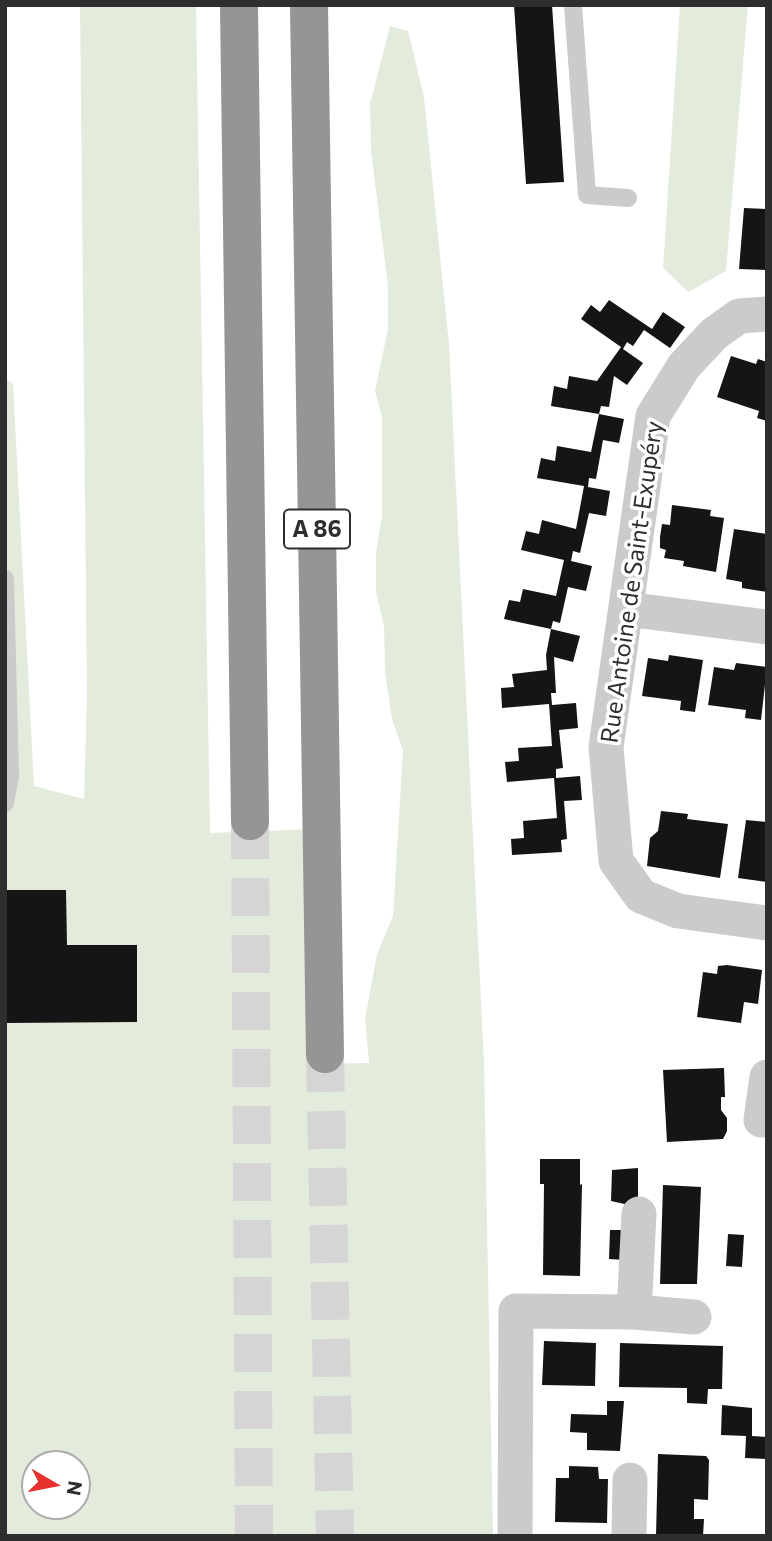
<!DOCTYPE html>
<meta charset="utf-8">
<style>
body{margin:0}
#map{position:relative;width:772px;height:1541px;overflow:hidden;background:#fff;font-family:Commissioner,sans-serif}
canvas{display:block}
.frame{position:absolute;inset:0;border:7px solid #2e2e2e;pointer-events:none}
.north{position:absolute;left:21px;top:1450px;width:70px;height:70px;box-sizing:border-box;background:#fff;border:2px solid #ababab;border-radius:50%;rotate:100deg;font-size:19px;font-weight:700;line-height:28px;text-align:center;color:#2e2e2e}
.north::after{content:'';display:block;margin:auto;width:24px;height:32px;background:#e7322f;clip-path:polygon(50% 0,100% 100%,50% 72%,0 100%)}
</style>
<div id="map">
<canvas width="772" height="1541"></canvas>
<div class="frame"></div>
<div class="north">N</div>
</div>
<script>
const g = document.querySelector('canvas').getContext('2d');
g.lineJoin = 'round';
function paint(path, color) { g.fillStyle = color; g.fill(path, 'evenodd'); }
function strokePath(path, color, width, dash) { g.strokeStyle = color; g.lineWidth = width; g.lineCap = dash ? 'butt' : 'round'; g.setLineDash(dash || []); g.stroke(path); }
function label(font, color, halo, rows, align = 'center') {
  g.font = font + ' Commissioner,sans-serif'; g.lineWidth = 7; g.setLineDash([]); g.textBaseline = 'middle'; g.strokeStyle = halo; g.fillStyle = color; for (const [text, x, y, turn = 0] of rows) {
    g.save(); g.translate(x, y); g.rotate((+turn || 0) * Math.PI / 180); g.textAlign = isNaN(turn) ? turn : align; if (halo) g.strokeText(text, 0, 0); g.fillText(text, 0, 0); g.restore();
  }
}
paint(new Path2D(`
 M80 5H196L210 833 314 829 311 1064 369 1063 365 1019 377 954 393 916 403 750 392 719 385 673 384 626 376 592V552L382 516V417L375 391 388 329V286L371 151 370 104 390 26 408 31 424 97 449 344 484 1063 493 1536H5V378L13 384 34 786 84 799 87 697ZM35 1464H77V1506H35Z
 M680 5H748L726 271 688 292 663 268Z`), '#e3ecdc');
paint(new Path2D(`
 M514 5H552L564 182 526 184Z
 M744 208 767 209V270L739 269Z
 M609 300 652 329 663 312 685 327 670 348 644 330 633 346 627 342 623 349 643 363 627 385 614 376 609 407 601 406 599 414 624 419 619 443 603 440 596 479 589 478 588 487 610 491 606 516 589 513 580 553 573 551 571 561 592 566 586 591 568 587 560 623 553 621 551 629 504 619 509 600 520 602 523 589 556 596 564 560 521 550 526 531 539 534 542 520 576 529 584 486 537 478 541 458 555 461 557 446 591 452 599 414 551 406 554 386 567 389 569 376 597 381 621 347 581 319 591 305 600 312Z
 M731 356 756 364 758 359 767 362V421L757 418 759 411 717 397Z
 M672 505 711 510 710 516 724 518 716 572 683 566 684 561 664 558 666 550 660 548V537L662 524 670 525Z
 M734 529 767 534V592L742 588V582L726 579Z
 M551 629 580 636 573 662 554 657 556 693H551L552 705 576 703 578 728 559 730 563 768 556 769V778L580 776 582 800 564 801 567 839 561 840 562 852 512 855 511 839 524 838 523 821 557 818 554 778 507 782 505 762 519 761 518 748 552 746 549 704 502 708 501 688 514 687 512 674 547 670 546 655Z
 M669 655 703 660 695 712 680 710 681 701 642 696 648 658 668 661Z
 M736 663 767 667 761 720 745 718 746 710 708 705 714 667 734 670Z
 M661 811 688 814 687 819 728 824 720 878 647 866 650 838 658 831Z
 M746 820 767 822V882L738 878Z
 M5 890H66L67 945H137V1022L5 1023Z
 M727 965 762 970 758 1004 744 1002 741 1023 697 1017 703 972 717 974 718 966Z
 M724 1068 725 1097H721V1110L727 1118V1131L723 1139 667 1142 663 1070Z
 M540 1159H580V1185L582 1184 580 1276 543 1275 544 1184H540Z
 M638 1168V1207L611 1201 612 1170Z
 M663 1185 701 1187 697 1284H660Z
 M610 1230H625V1260L609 1259Z
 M728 1234 744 1235 742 1267 726 1266Z
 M544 1341 596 1343 595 1386 542 1385Z
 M620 1343 723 1346 722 1389H708L707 1404 687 1403V1388L619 1387Z
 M607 1401H624L620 1451 587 1450V1433L570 1432 571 1414 607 1415Z
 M722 1405 752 1408V1436L767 1437V1459L745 1458 746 1436 721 1435Z
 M658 1454 706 1456 709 1460 708 1500 694 1499V1519H704L703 1536H656Z
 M569 1466 598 1467 599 1479H608L607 1523 555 1522 556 1478H569Z`), '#151515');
strokePath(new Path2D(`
 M250 821 254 1536
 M325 1054 335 1536`), '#d5d5d5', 38, [38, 19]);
strokePath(new Path2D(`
 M573 5 587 195 628 198
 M5 579 10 776 5 803`), '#cbcbcb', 18);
strokePath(new Path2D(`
 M767 314 739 316 714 334 684 366 653 416 606 747 616 861 641 896 678 911 767 923
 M626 609 767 627
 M761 1120 767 1077
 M634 1312 639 1214
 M515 1536 516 1311 634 1312 694 1317
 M629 1536 630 1480`), '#cbcbcb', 35);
strokePath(new Path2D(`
 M239 5 250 821
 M309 5 325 1054`), '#959595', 38);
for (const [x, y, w] of [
 [317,529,66]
]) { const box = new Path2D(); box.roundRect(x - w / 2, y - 19.5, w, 39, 5); g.fillStyle = '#fff'; g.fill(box); strokePath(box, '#2e2e2e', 2); }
label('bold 23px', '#2e2e2e', null, [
 ["A 86",317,529]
]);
label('24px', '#2e2e2e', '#fff', [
 ["Rue Antoine de Saint-Exupéry",632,582,-82]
]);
</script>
